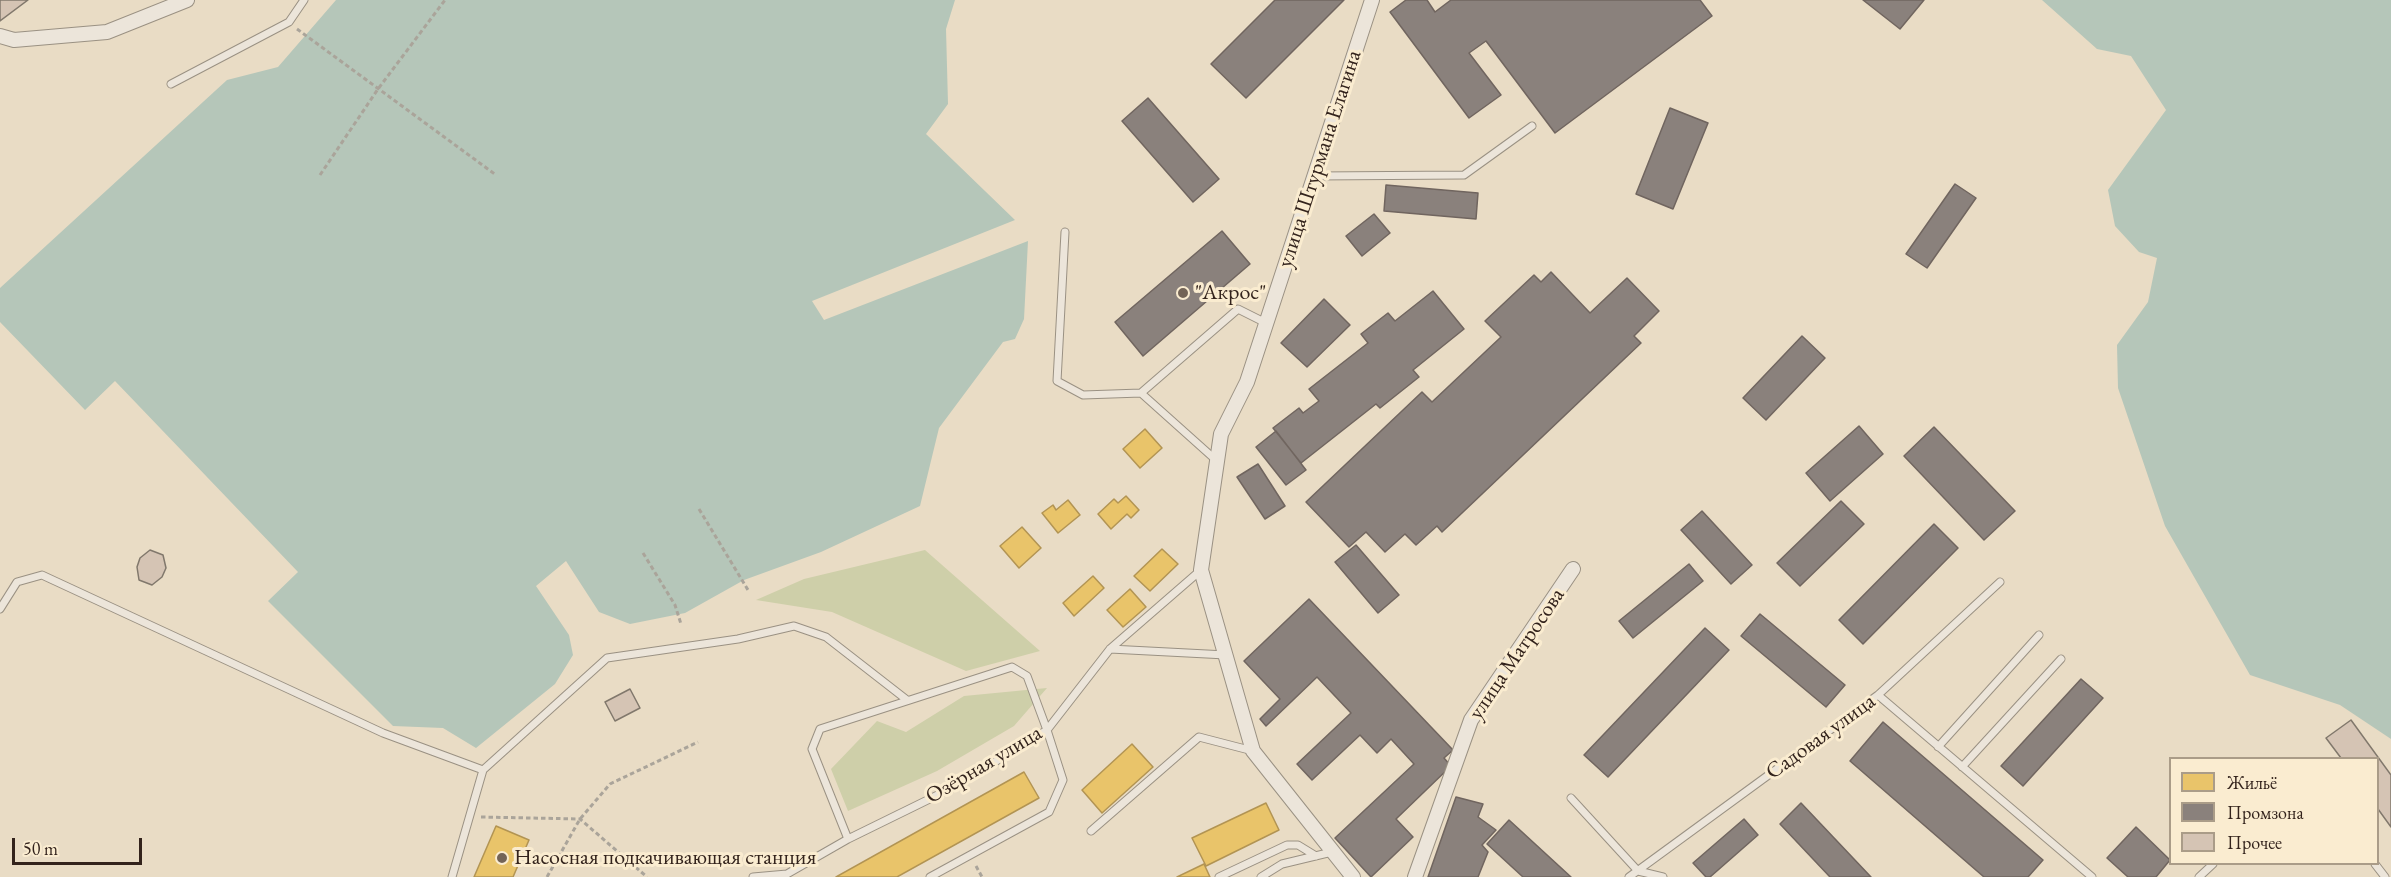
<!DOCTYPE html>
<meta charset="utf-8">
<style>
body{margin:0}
#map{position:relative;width:2391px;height:877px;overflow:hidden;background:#e9dcc5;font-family:"EB Garamond",serif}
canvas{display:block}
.legend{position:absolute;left:2169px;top:757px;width:210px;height:108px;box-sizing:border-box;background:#faecd0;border:2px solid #aa9c88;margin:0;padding:8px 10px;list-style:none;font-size:18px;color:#33231c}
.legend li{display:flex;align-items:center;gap:12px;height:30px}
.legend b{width:30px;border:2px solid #aa9c88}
.scale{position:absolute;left:12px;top:838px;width:130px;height:27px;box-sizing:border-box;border:3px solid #33231c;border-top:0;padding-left:8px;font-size:18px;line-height:21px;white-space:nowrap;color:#33231c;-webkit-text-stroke:4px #faecd0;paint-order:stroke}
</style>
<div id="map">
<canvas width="2391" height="877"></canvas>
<ul class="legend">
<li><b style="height:16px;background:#e9c46a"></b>Жильё</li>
<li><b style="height:16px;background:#8a817c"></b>Промзона</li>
<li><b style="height:16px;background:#d5c4b4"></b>Прочее</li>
</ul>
<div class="scale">50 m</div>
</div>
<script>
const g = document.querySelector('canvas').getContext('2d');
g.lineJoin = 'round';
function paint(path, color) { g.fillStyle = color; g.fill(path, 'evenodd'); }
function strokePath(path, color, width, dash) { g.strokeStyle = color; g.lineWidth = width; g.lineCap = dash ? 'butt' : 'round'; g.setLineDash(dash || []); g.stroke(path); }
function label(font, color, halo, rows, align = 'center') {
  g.font = font + ' "EB Garamond",serif'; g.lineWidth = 6; g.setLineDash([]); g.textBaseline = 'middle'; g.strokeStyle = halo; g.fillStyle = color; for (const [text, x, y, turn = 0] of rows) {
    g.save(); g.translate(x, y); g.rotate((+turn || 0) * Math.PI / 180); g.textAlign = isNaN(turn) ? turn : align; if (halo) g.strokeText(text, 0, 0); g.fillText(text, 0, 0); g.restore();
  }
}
paint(new Path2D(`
 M925 550 1040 651 966 671 832 612 756 600 804 579Z
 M1047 688 1014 726 937 771 848 811 831 769 877 721 906 732 964 696Z`), '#cecfa9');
paint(new Path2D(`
 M336 0H955L946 29 948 104 926 134 1015 220 812 301 824 320 1028 241 1024 319 1015 339 1003 342 939 428 920 506 821 552 744 580 685 613 630 624 599 612 566 561 536 586 569 635 573 655 555 684 476 748 443 728 393 726 268 601 298 572 115 381 85 410 0 322V288L227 80 278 67Z
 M2042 0H2391V739L2340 705 2250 675 2165 526 2118 388 2117 345 2148 302 2157 258 2139 252 2115 226 2108 190 2166 110 2131 56 2097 49Z`), '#b5c6b9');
const homes = new Path2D(`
 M1145 429 1162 448 1140 468 1123 449Z
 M1126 496 1139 510 1131 518 1127 514 1111 529 1098 514 1114 499 1118 503Z
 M1068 500 1080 515 1058 533 1042 513 1053 505 1056 510Z
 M1022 527 1041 548 1019 568 1000 546Z
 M1162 549 1178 564 1150 591 1134 576Z
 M1093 576 1104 588 1074 616 1063 603Z
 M1130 589 1146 607 1123 627 1107 610Z
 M1132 744 1153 767 1102 813 1082 790Z
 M1024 772 1039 798 897 877H836Z
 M1266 803 1279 830 1206 866 1192 838Z
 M496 826 529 840 513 877H474Z
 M1204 864 1210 877H1177Z`);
paint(homes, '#e9c46a');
strokePath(homes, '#b29453', 1.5);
const industry = new Path2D(`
 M1275 0H1344L1246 98 1211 64Z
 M1406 0H1427L1435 12 1451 0H1700L1712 16 1555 133 1486 41 1469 53 1501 95 1469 118 1390 12Z
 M1863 0H1924L1900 29Z
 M1148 98 1219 179 1193 202 1122 121Z
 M1670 108 1708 123 1673 209 1636 194Z
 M1955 184 1976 198 1927 268 1906 254Z
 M1386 185 1478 193 1476 219 1384 211Z
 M1374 214 1390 233 1362 256 1346 236Z
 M1222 231 1250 264 1143 356 1115 322Z
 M1551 272 1590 313 1627 278 1659 311 1634 336 1641 343 1442 532 1437 526 1416 545 1405 534 1385 552 1366 532 1349 547 1306 502 1422 392 1432 402 1501 337 1485 321 1534 275 1541 282Z
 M1433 291 1464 329 1413 370 1419 377 1380 408 1376 404 1301 463 1273 428 1299 408 1303 413 1319 401 1309 389 1368 343 1361 334 1388 313 1395 321Z
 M1324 299 1350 325 1307 367 1281 343Z
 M1802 336 1825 358 1766 420 1743 398Z
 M1859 426 1883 454 1830 501 1806 473Z
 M1934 427 2015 511 1984 540 1904 456Z
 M1276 431 1306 470 1286 485 1256 447Z
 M1258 464 1285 506 1265 519 1237 477Z
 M1841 501 1864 524 1800 586 1777 563Z
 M1702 511 1752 565 1731 584 1681 530Z
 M1934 524 1958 548 1863 644 1839 620Z
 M1356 545 1399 595 1378 613 1335 562Z
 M1689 564 1703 581 1633 638 1619 621Z
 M1309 599 1453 750 1444 758 1451 766 1396 819 1413 837 1371 877 1335 838 1414 764 1391 739 1377 753 1360 735 1312 780 1297 764 1351 713 1317 677 1266 726 1260 719 1280 699 1244 661Z
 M1760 614 1845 685 1826 707 1741 636Z
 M1705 628 1729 650 1608 777 1584 755Z
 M2081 679 2103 698 2023 786 2001 766Z
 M1883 722 2043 860 2028 877H1984L1850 761Z
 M1456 797 1483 804 1478 817 1496 830 1482 845 1488 852 1478 877H1428Z
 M1801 803 1871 877H1830L1780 824Z
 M1744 819 1758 835 1710 877H1706L1693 863Z
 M1509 820 1571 877H1523L1487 844Z
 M2136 827 2170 860 2156 877H2128L2107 858Z`);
paint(industry, '#8a817c');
strokePath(industry, '#70655f', 1.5);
const building = new Path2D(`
 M0 0H28L0 21Z
 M150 550 163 555 166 568 162 577 152 585 139 580 137 567 140 558Z
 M630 689 640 708 615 721 605 702Z
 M2351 720 2391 775V827L2378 809V758H2341L2326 738Z`);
paint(building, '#d5c4b4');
strokePath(building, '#81786c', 1.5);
const lane = new Path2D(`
 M171 84 289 22 304 0
 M1316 176 1464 175 1532 126
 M1065 232 1057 381 1083 395 1141 393
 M1217 461 1141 393 1238 309 1266 323
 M0 609 17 582 42 575 383 733 483 770
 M1110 649 1226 655
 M1878 695 2092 877
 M1938 747 2039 635
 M1962 767 2061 659
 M483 770 607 658 738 639 794 626 826 637 907 700
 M1571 798 1638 871 1663 877
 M1091 831 1199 737 1253 751
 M848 839 812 749 820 729 1012 667 1027 676 1047 730 1063 780 1049 812 930 877
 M2375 864 2385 877
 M452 877 483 770
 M753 877 787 874 848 839 954 787 1047 730 1110 649 1201 570
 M1219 877 1287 845H1298L1316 856
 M1261 877 1282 864 1332 852
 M1629 877 1878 695 2000 582
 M2199 877 2213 864`);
const street = new Path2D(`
 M0 36 14 40 107 32 187 0
 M1353 877 1253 751 1201 570 1221 434 1247 382 1372 0
 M1415 877 1471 720 1573 569`);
strokePath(lane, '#9a9183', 9);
strokePath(street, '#9a9183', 16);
strokePath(new Path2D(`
 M297 29 496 175
 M320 175 378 89 445 0
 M699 509 748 590
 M643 553 675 605 681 624
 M481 817 580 819 647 877
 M976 866 982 877
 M547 877 580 819 610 784 698 742`), '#aaa49a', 3, [4.5, 3]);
strokePath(lane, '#ece5da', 7);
strokePath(street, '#ece5da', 14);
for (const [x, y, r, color] of [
 [1183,293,6,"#736457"],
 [502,858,6,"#736457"]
]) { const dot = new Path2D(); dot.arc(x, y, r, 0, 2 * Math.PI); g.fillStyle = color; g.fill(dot); strokePath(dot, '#faecd0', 2); }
label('22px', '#33231c', '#faecd0', [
 ["улица Штурмана Елагина",1320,159,-72],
 ["улица Матросова",1517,654,-56],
 ["Садовая улица",1821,737,-36],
 ["Озёрная улица",984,765,-31]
]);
label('22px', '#33231c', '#faecd0', [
 ["\"Акрос\"",1195,293],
 ["Насосная подкачивающая станция",514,858]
], 'left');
</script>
